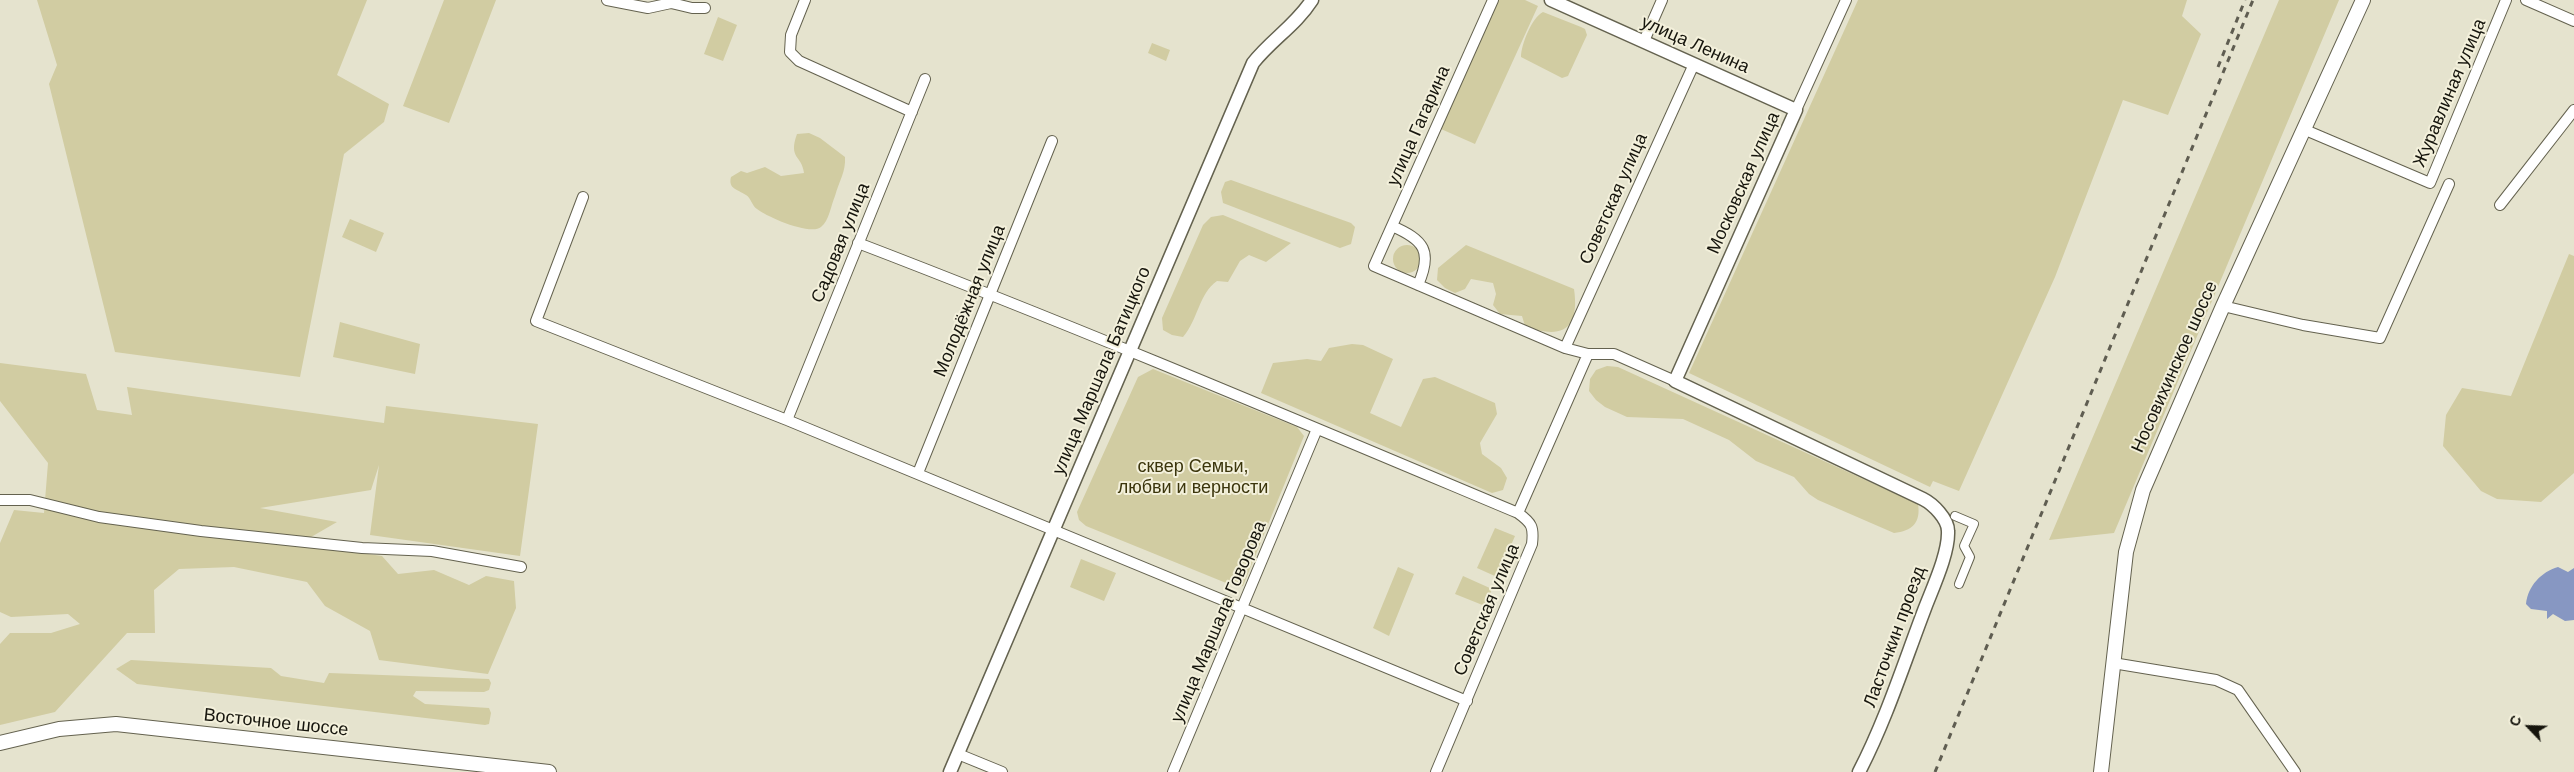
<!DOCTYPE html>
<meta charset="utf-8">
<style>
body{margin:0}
#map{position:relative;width:2574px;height:772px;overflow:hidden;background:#e5e3ce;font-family:Arial,sans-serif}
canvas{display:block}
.north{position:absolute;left:2504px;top:702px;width:50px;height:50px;-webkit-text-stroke:4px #f3f0db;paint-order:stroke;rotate:294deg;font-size:14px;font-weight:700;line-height:20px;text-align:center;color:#16150d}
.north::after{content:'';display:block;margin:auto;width:18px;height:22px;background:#16150d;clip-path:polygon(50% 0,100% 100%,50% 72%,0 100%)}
</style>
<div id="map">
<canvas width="2574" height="772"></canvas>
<div class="north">С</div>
</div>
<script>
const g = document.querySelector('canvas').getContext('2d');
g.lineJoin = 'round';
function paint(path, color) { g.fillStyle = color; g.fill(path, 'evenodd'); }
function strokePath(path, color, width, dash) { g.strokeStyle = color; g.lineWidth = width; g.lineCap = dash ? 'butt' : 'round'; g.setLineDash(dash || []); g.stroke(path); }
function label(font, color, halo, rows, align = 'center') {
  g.font = font + ' Arial,sans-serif'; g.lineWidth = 4; g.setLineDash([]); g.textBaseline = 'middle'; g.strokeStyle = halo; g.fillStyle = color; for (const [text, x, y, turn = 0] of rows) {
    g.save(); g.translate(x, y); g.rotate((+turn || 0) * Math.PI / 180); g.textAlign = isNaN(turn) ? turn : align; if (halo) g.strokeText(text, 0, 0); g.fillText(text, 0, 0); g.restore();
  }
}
paint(new Path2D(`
 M37 0H367L337 75 389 104 384 122 344 154 300 377 115 352 49 84 57 65Z
 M444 0H496L449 123 403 106Z
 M1498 0H1525L1538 6 1475 144 1441 129Z
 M1858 0H2187L2182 16 2201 34 2168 115 2123 100 2055 277 1959 491 1933 481 1930 487 1689 373Z
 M2279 0H2339L2114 533 2049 540Z
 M1543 12 1581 27 1585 29 1587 35 1568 76 1562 78 1521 57C1521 45 1532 17 1543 12Z
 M718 17 737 25 723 61 704 54Z
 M1152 43 1170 50 1166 61 1148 53Z
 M809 133 820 138 845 157C846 172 839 181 835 196 831 205 829 221 821 227 811 236 767 217 757 209 752 206 751 198 746 195 737 189 728 189 731 177L741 171 747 173 765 167 781 176 804 173C802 155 788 159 797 134Z
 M1231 180 1351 223 1355 227 1351 244 1340 248 1223 203 1221 192 1225 182Z
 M1223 215 1291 243 1266 262 1249 255 1240 261 1228 282 1217 281C1199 293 1198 320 1183 337L1172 335 1163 330 1162 318 1203 225 1211 217Z
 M350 219 384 233 376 252 342 237Z
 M1466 245 1574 289C1580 330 1561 340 1525 326L1522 316 1500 314 1493 305 1496 294 1493 283 1471 279 1465 289 1455 293 1445 288 1437 280 1438 268Z
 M1393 259a14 14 0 1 1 28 0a14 14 0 1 1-28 0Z
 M2569 254 2574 256V473L2541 502 2497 499 2481 491 2443 446 2446 415 2462 388 2511 396Z
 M340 322 420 344 415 374 333 357Z
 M1352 344 1363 345 1393 359 1370 413 1401 427 1423 379 1435 377 1495 403 1497 414 1480 443 1482 454 1501 468 1507 478 1503 490 1492 493 1261 393 1273 363 1307 359 1321 361 1329 348Z
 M0 363 86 374 97 410 132 415 127 387 384 423 386 406 538 424 520 556 370 535 379 465 371 490 260 508 337 522 299 544 382 556 398 574 434 570 469 585 486 576 514 581 516 608 488 674 379 660 370 631 325 606 307 582 234 567 179 569 154 590 155 633H127L55 712 0 725V644L10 633H51L80 624 68 614 11 617 0 612V543L14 510 44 513 48 463 0 401Z
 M1607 366 1618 367 1918 504C1921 523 1912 531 1894 533L1818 500 1809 494 1794 477 1756 461 1729 440 1683 419 1627 417 1605 407 1596 400 1589 391 1590 379 1596 370Z
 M1153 369 1297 427 1304 436 1243 586 1236 587 1086 526 1079 520 1077 512 1138 377Z
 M1495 528 1515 536 1497 577 1477 568Z
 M1081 559 1116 573 1104 601 1070 587Z
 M1398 567 1414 574 1389 636 1373 628Z
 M1463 576 1492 589 1485 606 1455 594Z
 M131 660 271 668 281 676 324 683 329 673 489 679 491 683 489 690 484 692 416 691 413 696 425 704 489 708 491 713 489 724 485 725 137 684 116 669Z`), '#d1cca2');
paint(new Path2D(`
 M2558 567 2568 572 2574 568V620L2565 621 2553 614 2547 619V611L2531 609 2526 604C2528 586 2541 572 2558 567Z`), '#8797c2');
const pedestrian = new Path2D(`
 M1955 516 1974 524 1964 546 1970 557 1959 584`);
const minor = new Path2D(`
 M607 0 648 8 671 3 692 8H705
 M805 0 791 35 790 52 799 61 912 112
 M1493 0 1374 266 1565 348 1588 354H1614L1675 381
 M2526 0 2574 21
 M1644 41 1662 0
 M1796 110 1846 0
 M2303 129 2430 183 2506 0
 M583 197 536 321 787 420 1467 701
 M2500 205 2574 110
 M1392 226C1424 240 1433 251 1418 285
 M858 243C1080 328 1299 421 1518 513 1532 523 1534 527 1532 544L1436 772
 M2223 306 2303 325 2380 338 2449 184
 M1565 348 1694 64
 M787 420 925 79
 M918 473 1052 141
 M0 500H30L99 517 201 531 362 548 432 551 521 567
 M1518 513 1588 354
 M2113 663 2216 680 2238 690 2295 772
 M958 754 1002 772
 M1173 772 1317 429`);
const tertiary = new Path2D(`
 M1551 0 1796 110 1675 381 1923 499C1933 504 1948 519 1948 531 1949 553 1933 587 1925 608 1904 663 1886 720 1859 772
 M950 772 1253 63C1271 40 1296 25 1312 0`);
const secondary = new Path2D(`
 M0 743 59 729 116 724 549 772
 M2101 772 2126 552 2143 490 2223 306 2363 0`);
strokePath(pedestrian, '#64624f', 10);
strokePath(minor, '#64624f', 12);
strokePath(tertiary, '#64624f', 15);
strokePath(secondary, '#64624f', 16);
strokePath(pedestrian, '#fff', 8);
strokePath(minor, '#fff', 10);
strokePath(tertiary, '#fff', 12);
strokePath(secondary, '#fff', 14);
strokePath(new Path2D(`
 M2218 67 2245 0
 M1935 772 2253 0`), '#5f5d51', 3, [6, 6]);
label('18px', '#16150d', '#f3f0db', [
 ["улица Ленина",1695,45,24],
 ["Журавлиная улица",2450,93,-67],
 ["улица Гагарина",1419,126,-66],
 ["Московская улица",1744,183,-66],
 ["Советская улица",1614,199,-66],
 ["Садовая улица",841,243,-68],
 ["Молодёжная улица",970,301,-68],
 ["Носовихинское шоссе",2175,367,-66],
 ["улица Маршала Батицкого",1102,371,-67],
 ["Советская улица",1487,610,-67],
 ["улица Маршала Говорова",1219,622,-67],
 ["Ласточкин проезд",1895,637,-70],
 ["Восточное шоссе",276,723,6]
]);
label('18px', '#3b350c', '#f3f0db', [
 ["сквер Семьи,",1193,467],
 ["любви и верности",1193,488]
]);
</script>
